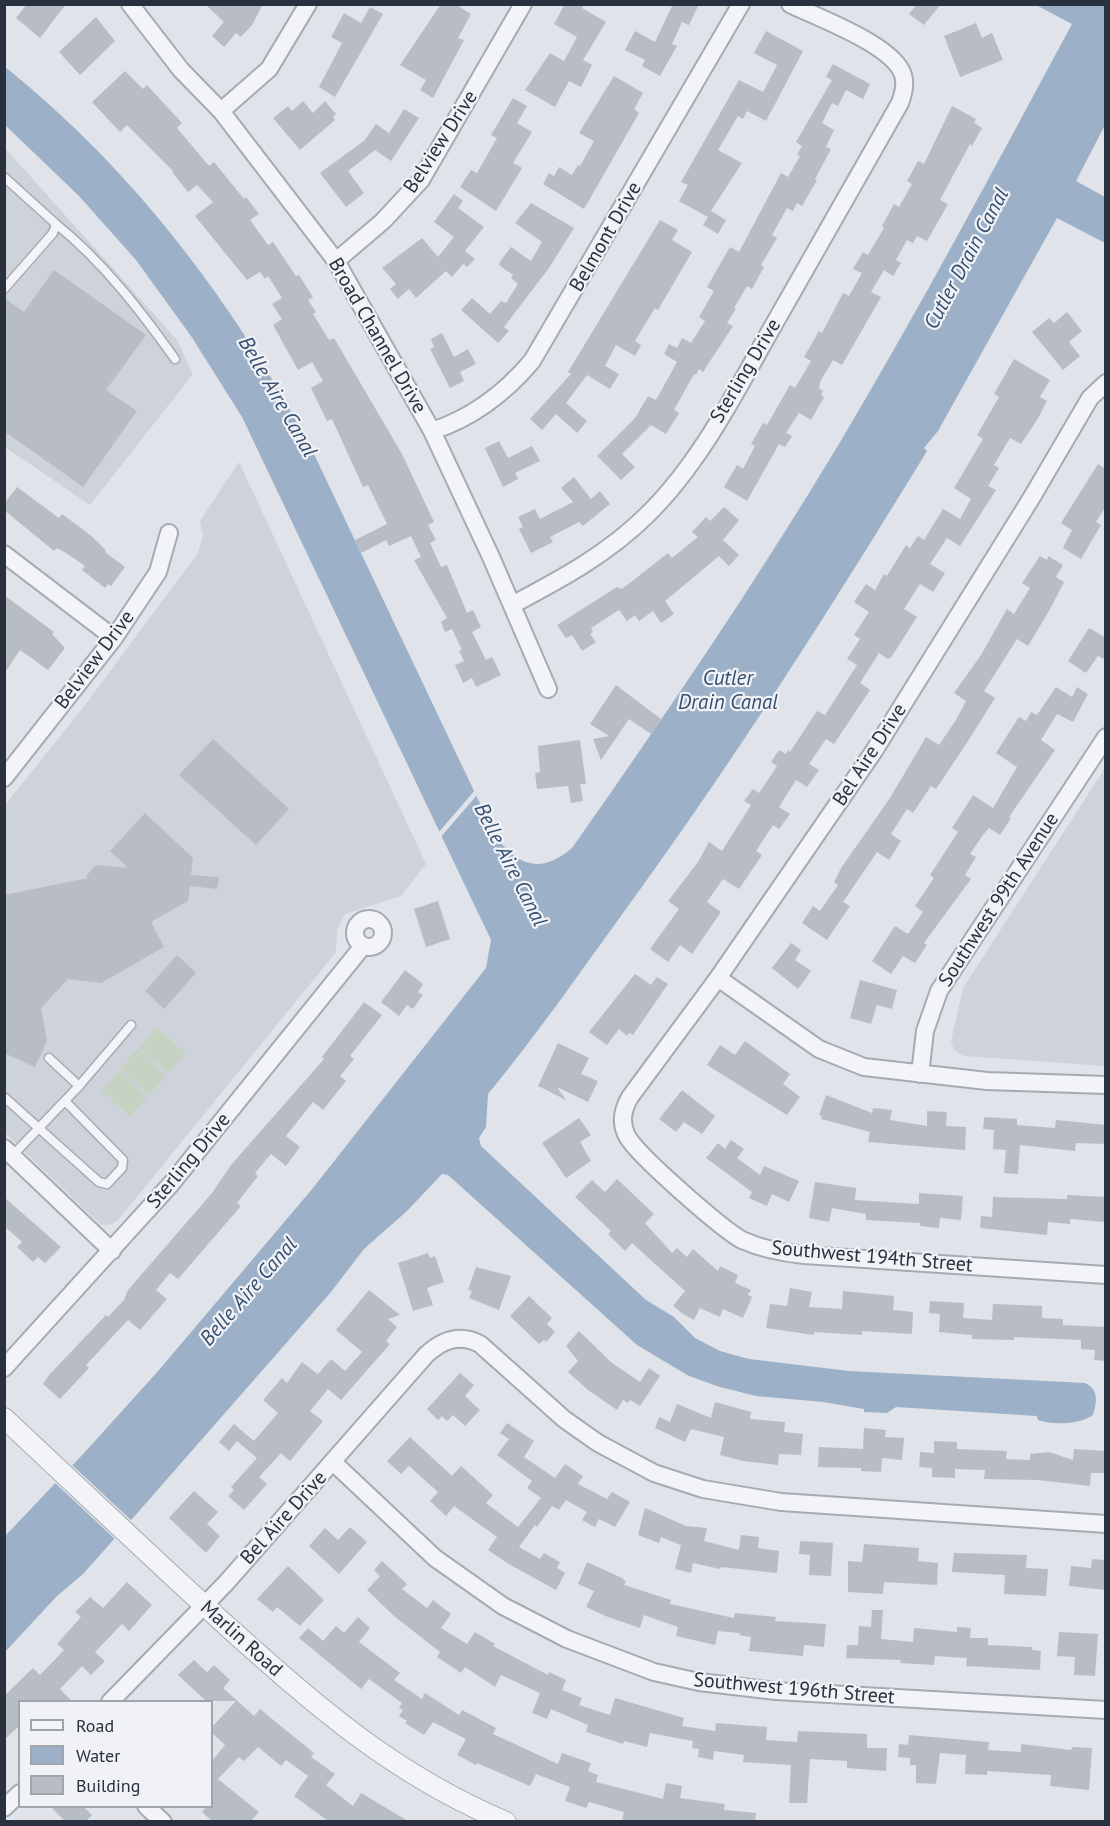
<!DOCTYPE html>
<style>
body{margin:0}
#map{position:relative;width:1110px;height:1826px;overflow:hidden;background:#e0e3e9;font-family:"PT Sans",sans-serif}
canvas{display:block}
.frame{position:absolute;inset:0;border:6px solid #29313f;pointer-events:none}
.legend{position:absolute;left:18px;top:1700px;width:195px;height:108px;box-sizing:border-box;background:#f0f2f6;border:2px solid #a0a5ad;margin:0;padding:8px 10px;list-style:none;font-size:18px;color:#29313f}
.legend li{display:flex;align-items:center;gap:12px;height:30px}
.legend b{width:30px;border:2px solid #a0a5ad}
</style>
<div id="map">
<canvas width="1110" height="1826"></canvas>
<div class="frame"></div>
<ul class="legend">
<li><b style="height:8px;background:#f3f4f7"></b>Road</li>
<li><b style="height:16px;background:#9cb1c7"></b>Water</li>
<li><b style="height:16px;background:#b8bcc5"></b>Building</li>
</ul>
</div>
<script>
const g = document.querySelector('canvas').getContext('2d');
g.lineJoin = 'round';
function paint(path, color) { g.fillStyle = color; g.fill(path, 'evenodd'); }
function strokePath(path, color, width, dash) { g.strokeStyle = color; g.lineWidth = width; g.lineCap = dash ? 'butt' : 'round'; g.setLineDash(dash || []); g.stroke(path); }
function label(font, color, halo, rows, align = 'center') {
  g.font = font + ' "PT Sans",sans-serif'; g.lineWidth = 4.5; g.setLineDash([]); g.textBaseline = 'middle'; g.strokeStyle = halo; g.fillStyle = color; for (const [text, x, y, turn = 0] of rows) {
    g.save(); g.translate(x, y); g.rotate((+turn || 0) * Math.PI / 180); g.textAlign = isNaN(turn) ? turn : align; if (halo) g.strokeText(text, 0, 0); g.fillText(text, 0, 0); g.restore();
  }
}
paint(new Path2D(`
 M4 147 177 340 193 374 90 505 5 447Z
 M239 462 426 864 401 896 345 914 337 930 336 952 119 1219 112 1224 101 1225 5 1133 4 806 82 709 198 553 203 536 200 521Z
 M1105 768V1066L965 1056 954 1050 951 1041 963 988Z`), '#ced2da');
paint(new Path2D(`
 M157 1028 186 1054 168 1073 139 1048Z
 M138 1049 166 1076 149 1095 120 1069Z
 M119 1071 147 1097 130 1116 101 1090Z`), '#c6d2c2');
paint(new Path2D(`
 M1036 5H1105V125L1076 181 1105 197V243L1057 218 938 431 924 448 927 451C831 608 732 764 623 913 579 974 536 1036 488 1094L486 1127 479 1138 481 1146 646 1300 674 1317 695 1338 720 1351 749 1359 849 1371 1085 1383C1099 1390 1097 1401 1093 1415 1079 1425 1053 1425 1038 1420L1037 1416 896 1407 887 1413 864 1412V1409L823 1402 756 1396 720 1387 689 1376 637 1345 448 1175 442 1174 407 1211 364 1249 331 1292 140 1510 83 1574 57 1596 5 1652V1536L85 1452 159 1370 313 1188 486 968 491 940 242 417 191 336 136 260 79 196 5 125 4 66C135 171 235 304 313 452L494 833C515 866 541 875 572 848 665 716 756 582 839 444 921 306 996 165 1072 24Z`), '#9cb1c7');
paint(new Path2D(`
 M476 789 478 794 440 838 438 833Z
 M70 1463 133 1522 116 1540 52 1480Z`), '#e0e3e9');
paint(new Path2D(`
 M27 4H66L40 38 16 18Z
 M205 4H263L252 25 241 37 236 33 224 47 212 36 224 22Z
 M441 4H455L471 14 458 38 464 40 433 98 420 90 426 80 400 65Z
 M565 4H584L582 8 606 22 583 60 592 65 581 87 569 81 555 107 525 90 550 53 564 61 577 37 554 24Z
 M673 4H699L689 25 682 22 672 44 677 46 660 76 642 66 645 60 625 50 635 31 655 42Z
 M917 4H941L924 25 909 14Z
 M370 7 383 14 335 97 319 87 342 43 331 37 344 13 361 23Z
 M96 17 115 41 80 75 59 52Z
 M976 23 982 38 992 33 1003 60 960 77 944 36Z
 M766 31 803 51 766 121 747 111 743 119 738 116 718 150 742 163 711 211 726 220 718 234 703 225 708 217 679 201 688 185 681 182 739 80 763 92 777 65 754 53Z
 M833 64 870 84 863 99 846 90 838 106 832 103 822 123 834 130 826 147 831 149 815 179 817 180 802 206 797 203 793 211 787 208 772 235 777 238 761 265 764 267 752 289 747 286 734 308 736 309 727 323 733 326 703 372 699 369 696 375 694 374 674 410 679 413 666 434 651 425 622 454 635 467 621 480 597 456 635 418 648 396 656 400 677 362 664 354 669 344 677 348 682 338 691 343 705 321 699 317 714 291 707 287 730 247 739 252 781 173 788 177 800 156 797 155 802 146 796 142 832 80 826 77Z
 M125 71 143 89 147 85 182 123 177 128 209 166 214 162 244 199 246 197 259 214 250 220 268 245 273 242 296 276 299 275 313 297 308 300 316 312 313 314 329 340 334 338 402 454 434 522 428 525 436 540 430 543 441 567 447 565 467 613 473 610 481 627 472 632 486 660 492 657 501 675 476 687 472 678 463 683 455 665 464 661 459 651 462 650 452 629 445 632 441 622 447 618 414 560 421 557 411 536 389 546 386 540 361 553 355 540 387 524 368 485 363 487 332 419 327 421 311 388 323 381 312 362 298 370 273 325 282 319 272 304 282 298 268 276 265 279 260 272 247 280 195 216 213 202 197 185 188 192 172 172 173 171 127 125 120 132 92 102Z
 M614 76 643 93 634 109 639 113 584 209 543 184 549 173 554 176 559 167 572 175 578 165 580 166 594 141 579 133Z
 M513 98 527 106 517 123 532 132 513 163 522 168 496 211 460 187 471 170 477 173 497 138 491 135Z
 M303 101 313 113 325 101 336 114 333 117 335 120 300 150 273 118 288 106 292 111Z
 M952 106 976 119 974 123 982 128 972 146 970 144 940 200 948 204 927 241 917 236 913 243 907 240 896 260 901 263 893 276 884 270 871 292 881 297 842 365 833 360 821 380 819 388 823 391 821 395 824 397 811 420 799 413 786 433 792 436 785 447 779 444 747 501 724 487 737 465 743 469 755 446 751 444 763 423 767 425 790 385 795 388 811 361 804 357 819 331 822 333 843 293 849 296 862 273 853 269 863 252 868 255 884 228 882 226 894 204 899 207 912 184 907 181 918 161 924 164Z
 M404 109 419 118 391 161 375 150 348 171 364 193 346 207 320 173 365 140 376 124 389 133Z
 M454 194 463 201 458 208 484 227 465 251 475 259 467 267 463 264 452 277 446 271 416 298 409 289 398 299 390 289 396 284 382 268 422 238 438 257 454 237 434 222Z
 M531 203 574 228 549 268 504 327 509 331 498 343 461 310 472 298 490 314 501 301 506 303 518 284 511 278 513 275 499 265 501 260 511 247 531 261 542 242 515 223Z
 M660 220 678 230 672 240 692 252 665 298 658 310 655 308 635 341 641 345 635 356 616 345 605 366 619 374 610 389 587 375 566 403 587 421 577 433 556 414 542 430 530 419 571 374 568 372Z
 M54 270 146 335 106 390 137 411 83 487 4 431V298L24 312Z
 M1067 312 1082 331 1069 342 1080 356 1063 370 1032 332 1049 318 1054 323Z
 M442 333 454 357 468 349 476 364 460 372 464 381 450 388 430 349 434 347 431 339Z
 M1014 359 1050 380 1040 397 1047 401 1037 420 1021 444 1010 438 994 465 999 468 988 486 996 490 960 546 947 538 930 564 945 573 933 592 920 584 904 609 917 617 892 656 888 659 879 653 860 683 870 690 834 744 826 739 809 764 819 770 807 787 796 780 779 807 790 814 779 829 773 825 756 851 762 855 739 889 723 879 707 902 721 912 692 954 680 945 668 962 650 949 679 909 668 901 698 862 709 842 722 851 751 805 744 801 753 789 759 793 777 766 771 762 779 750 786 754 788 750 790 752 817 711 825 715 857 665 847 659 860 639 854 635 869 612 854 602 866 584 875 590 884 574 887 576 906 545 910 548 918 536 924 540 943 509 960 519 971 499 954 488 983 439 977 435 999 397 994 394Z
 M499 441 508 458 532 446 540 461 515 473 518 479 503 487 485 448Z
 M1098 464 1106 469V506L1096 522 1101 525 1081 559 1063 548 1072 530 1061 523Z
 M574 477 591 499 600 491 610 504 583 526 579 522 550 537 553 542 531 553 519 529 523 527 518 517 535 509 540 519 573 502 561 488Z
 M17 487 59 518 62 514 89 534 106 550 105 552 125 567 111 586 108 584 105 588 82 570 85 566 66 553 57 548 54 551 4 510V504Z
 M724 507 739 520 723 540 739 555 729 566 719 556 665 601 674 614 661 623 653 611 639 621 635 615 627 621 619 610 591 628 593 632 590 634 596 642 582 651 572 635 566 638 557 625 617 587 622 589 668 553 672 558 698 537 692 532 706 517 710 521Z
 M1040 556 1047 560 1048 556 1063 565 1056 577 1064 582 1049 611 1028 646 1017 639 984 691 995 698 968 741 936 789 931 786 913 813 907 809 891 834 901 841 889 860 877 852 843 902 850 906 827 940 802 923 813 906 820 911 838 885 834 882 841 868 890 798 926 737 939 745 956 720 966 701 954 693 981 655 1007 609 1014 614 1030 588 1022 583Z
 M4 595 54 632 52 634 65 648 48 670 20 650 4 674Z
 M1089 628 1106 638V660L1098 656 1086 673 1068 661Z
 M616 685 661 719 651 734 629 719 601 760 593 739 609 736 590 724Z
 M1056 687 1072 697 1077 687 1088 694 1073 722 1057 714 1041 740 1055 750 1009 817 1011 818 1000 835 989 828 983 835 970 854 976 857 965 875 971 879 924 943 927 945 915 963 903 956 891 974 872 961 895 926 908 934 923 912 915 906 934 878 930 875 958 832 952 828 973 795 993 808 1017 767 996 753 1019 717 1026 721 1031 712 1037 715Z
 M213 739 289 809 256 845 179 775Z
 M580 740 586 784H580L583 801 571 803 568 786 537 789 535 773 540 772 538 746Z
 M145 813 193 858 191 875 219 877 217 889 190 886 188 901 151 922 164 947 101 983 68 979 41 1008 47 1041 35 1067 4 1053V895L88 878 86 876 96 865 128 868 110 851Z
 M438 901 450 939 426 947 414 909Z
 M791 943 801 950 795 960 811 971 798 989 772 968Z
 M177 955 196 973 164 1009 145 991Z
 M405 970 423 984 418 992 423 995 413 1009 407 1005 399 1016 381 1002Z
 M635 974 651 985 657 977 668 984 633 1035 629 1033 627 1036 619 1029 607 1045 589 1032Z
 M860 980 897 990 892 1009 877 1005 871 1024 850 1018Z
 M364 1002 382 1015 350 1056 354 1059 340 1076 346 1081 323 1110 313 1102 286 1136 300 1147 286 1166 271 1154 255 1173 258 1176 237 1203 241 1206 178 1279 170 1273 156 1290 167 1299 140 1330 128 1320 86 1365 89 1368 60 1399 43 1384 49 1375 106 1315 108 1317 124 1300 128 1290 212 1193 231 1165 324 1059 322 1057Z
 M745 1041 790 1074 783 1084 800 1097 787 1115 707 1065 720 1045 735 1055Z
 M558 1043 589 1058 581 1074 598 1081 588 1102 557 1087 566 1100 538 1086Z
 M682 1090 715 1116 702 1134 684 1122 676 1132 659 1119Z
 M826 1095 872 1113 873 1108 892 1110 890 1120 927 1126V1111L947 1112 946 1126 966 1127 965 1150 868 1142 870 1132 821 1119 822 1116 819 1115Z
 M984 1117 1017 1119V1125L1055 1128 1056 1120 1106 1125V1144L1076 1143 1075 1151 1020 1145 1018 1174 1004 1173 1006 1150 993 1149 994 1130 983 1129Z
 M579 1118 591 1135 580 1142 591 1161 566 1178 542 1143Z
 M731 1140 744 1149 737 1158 760 1175 764 1166 799 1181 789 1202 772 1194 767 1206 749 1198 752 1192 706 1158 718 1143 725 1149Z
 M617 1179 654 1214 645 1223 672 1253 677 1248 687 1257 693 1249 718 1271 720 1266 738 1275 735 1283 751 1290 748 1295 752 1297 743 1318 723 1309 720 1317 700 1308 694 1320 683 1314 673 1306 685 1291 632 1243 625 1251 608 1234 611 1231 575 1197 592 1180 605 1192Z
 M815 1182 856 1188 855 1200 919 1204V1193L963 1196 961 1220 940 1218 939 1228 920 1226V1223L866 1220V1214L832 1208 829 1222 809 1218Z
 M1067 1195 1106 1197V1222L1070 1219V1224L1048 1222 1047 1235 980 1228 981 1216 992 1217 993 1197 1067 1199Z
 M4 1197 61 1247 45 1263 38 1257 33 1262 17 1247 22 1242 4 1226Z
 M428 1253 430 1258 435 1256 444 1282 427 1288 433 1305 413 1311 398 1263Z
 M476 1267 511 1276 499 1310 469 1298 472 1291 468 1290Z
 M790 1288 812 1292 809 1307 842 1309 843 1291 894 1296 893 1310 913 1312 912 1334 862 1331V1335L814 1332V1335L766 1328 770 1304 787 1306Z
 M369 1290 400 1315 388 1319 397 1327 386 1341 390 1344 341 1400 328 1389 310 1411 323 1421 290 1461 281 1453 259 1477 267 1484 244 1510 228 1496 234 1490 231 1487 257 1458 237 1441 229 1451 219 1442 234 1424 254 1441 278 1413 263 1400 282 1378 287 1383 302 1362 318 1374 331 1359 345 1371 362 1352 336 1330Z
 M529 1296 552 1318 547 1324 555 1332 546 1342 544 1340 539 1344 510 1316Z
 M930 1301 964 1303 963 1318 992 1320 993 1304 1042 1306V1318L1063 1319V1325L1106 1327V1361L1094 1360 1095 1350 1081 1349V1340L1014 1337V1340L972 1339V1335L939 1332 940 1314 929 1313Z
 M579 1331 612 1363 640 1382 649 1368 660 1376 640 1406 630 1400 628 1403 623 1400 617 1410 588 1390 568 1372 578 1361 566 1346Z
 M460 1373 474 1385 465 1396 480 1410 465 1426 453 1415 447 1421 442 1416 438 1420 427 1409Z
 M715 1402 751 1412 750 1419 785 1422 784 1432 803 1434 801 1455 779 1454 778 1465 743 1461 720 1455 724 1437 691 1429 685 1442 655 1428 659 1417 670 1422 677 1404 711 1418Z
 M507 1423 534 1441 524 1457 555 1478 565 1464 583 1476 578 1484 607 1499 612 1492 630 1502 615 1527 599 1519 595 1527 582 1520 587 1512 566 1500 559 1510 552 1506 537 1527 535 1525 519 1547 540 1559 544 1553 560 1562 557 1568 565 1573 556 1590 507 1563 488 1550 497 1537 454 1506 446 1516 430 1501 438 1492 409 1466 401 1474 387 1461 410 1437 452 1476 461 1466 493 1495 486 1503 518 1527 541 1498 527 1488 532 1481 497 1455 509 1439 500 1433Z
 M864 1428 886 1430 885 1437 904 1438 902 1460 882 1458 881 1472 861 1471V1468L818 1467 819 1447 863 1449Z
 M934 1441 957 1442V1449L1007 1451 1006 1459 1030 1460V1454L1049 1452 1073 1460 1074 1449 1106 1451V1468L1103 1473H1091L1090 1486 1037 1480 984 1479 985 1470 955 1469V1478L932 1477V1468L919 1467 920 1452 934 1453Z
 M194 1491 218 1512 207 1524 220 1536 206 1553 169 1518Z
 M645 1508 686 1526 707 1528 704 1541 739 1550 741 1535 759 1537 758 1548 779 1551 777 1573 721 1567 720 1569 693 1563 691 1573 675 1569 681 1545 661 1537 659 1543 638 1535Z
 M350 1527 367 1542 339 1574 309 1546 325 1528 338 1540Z
 M800 1541 833 1543 831 1576 809 1575 810 1555 799 1554Z
 M864 1544 919 1548 918 1561 938 1563 937 1585 884 1582 883 1594 848 1592V1561L862 1562Z
 M954 1553 1027 1555 1026 1568 1048 1569 1046 1596 1004 1594 1005 1575 952 1572Z
 M1092 1559 1106 1560V1590L1069 1586 1071 1566 1091 1568Z
 M382 1561 407 1584 402 1589 427 1608 433 1600 451 1614 441 1628 467 1644 475 1632 495 1644 493 1646 548 1675 549 1672 566 1680 562 1690 582 1698 579 1705 610 1715 615 1698 684 1718 682 1726 715 1731 716 1723 767 1727 766 1740 797 1742 798 1731 867 1734V1748H887L886 1771 847 1768V1761L810 1759 807 1803H789L791 1765 743 1762 744 1755 714 1751 713 1760 698 1757 699 1749 692 1748 693 1741 650 1733 647 1747 624 1741 623 1744 586 1732 588 1725 551 1709 547 1719 532 1713 540 1693 501 1675 495 1687 465 1667 461 1673 437 1657 440 1652 394 1616 367 1590 380 1576 374 1570Z
 M587 1562 622 1578 626 1582 624 1585 671 1600 670 1604 734 1618 735 1613 776 1617 775 1621 826 1624 824 1647 804 1645 803 1656 749 1651 751 1637 739 1635 740 1633 718 1631 715 1645 676 1636 678 1627 644 1615 640 1628 608 1617 586 1607 594 1591 578 1584Z
 M288 1566 324 1600 300 1626 277 1607 273 1612 257 1599Z
 M127 1582 152 1605 129 1631 122 1624 95 1652 105 1661 91 1675 82 1666 60 1689 72 1701H20V1725L4 1740V1696L33 1668 40 1675 64 1650 57 1644 81 1617 75 1612 90 1597 103 1608Z
 M872 1610H883L881 1639 913 1642 914 1628 957 1632V1627L971 1628 970 1638H988V1645L1032 1647V1650L1041 1651 1040 1670 966 1666 967 1658 935 1656 934 1665 900 1663 901 1660 846 1658 847 1645H858L859 1626 871 1627Z
 M358 1617 370 1628 359 1642 400 1673 394 1680 422 1699 425 1693 459 1715 462 1710 496 1728 493 1734 558 1764 562 1753 591 1763 588 1771 598 1775 596 1782 663 1799 666 1783 682 1786 680 1798 725 1804 724 1810 756 1813 755 1821H630L622 1819 624 1812 589 1802 586 1808 565 1801 570 1787 536 1774 530 1786 477 1763 476 1765 457 1755 466 1739 433 1722 424 1735 405 1723 407 1721 399 1716 403 1710 399 1708 402 1703 369 1679 361 1689 299 1638 308 1628 323 1641 336 1626 344 1633Z
 M1059 1632 1098 1634 1095 1676 1074 1675 1075 1657 1057 1656Z
 M194 1660 207 1672 214 1665 230 1680 223 1688 254 1716 260 1709 314 1753 311 1757 335 1774 326 1785 353 1806 361 1793 408 1821H328L294 1796 308 1776 286 1760 281 1766 258 1747 244 1761 239 1757 218 1779 259 1812 251 1821H212L202 1812 207 1806H212V1761L225 1745 212 1733V1727L236 1701H206L178 1675Z
 M909 1735 989 1742 988 1750 1021 1752V1744L1071 1750 1072 1747 1092 1748 1089 1790 1050 1786 1051 1775 987 1771V1775L965 1774 966 1755 940 1753 936 1784 916 1783V1765H910V1758L898 1757 899 1744 908 1745Z
 M50 1806H83L92 1815 86 1821H65Z`), '#b8bcc5');
const service = new Path2D(`
 M4 177 56 224 53 233 4 289
 M56 224C103 262 140 310 175 359
 M79 1086 131 1025
 M4 1097 99 1182 107 1184 122 1168 123 1160 65 1101
 M13 1155 79 1086 49 1058`);
const minor = new Path2D(`
 M130 4 181 70 221 111 336 261 432 431 491 557 548 689
 M221 111 269 69 308 4
 M336 261 383 221 421 180 523 4
 M1106 383 1090 398 1032 497 874 751 718 978 630 1097C623 1109 620 1123 627 1136 637 1155 722 1229 742 1240 762 1249 783 1253 804 1255L1106 1275
 M432 431C472 418 505 393 532 361L741 4
 M4 554 114 638
 M512 605C561 579 608 554 648 514 699 464 734 395 769 333 813 256 856 179 900 103 903 95 906 84 903 75 894 45 818 18 790 4
 M4 778 114 638 158 572 169 533
 M355 933a14 14 0 1 1 28 0a14 14 0 1 1-28 0Z
 M718 978 819 1049 864 1067 987 1081 1106 1085
 M920 1074 925 1031 939 991 1106 737
 M4 1148 112 1251
 M4 1368 171 1184 363 946
 M334 1463 435 1558 503 1606 567 1639 654 1672 699 1682 776 1691 1106 1710
 M110 1702 226 1583 426 1355C442 1340 459 1333 480 1344L564 1419 598 1443 654 1473 703 1489 781 1502 1106 1524
 M146 1806 163 1822
 M4 1808 20 1793`);
const tertiary = new Path2D(`
 M4 1418C79 1488 152 1558 228 1627 317 1707 393 1774 506 1822`);
strokePath(service, '#a5aab3', 11);
strokePath(minor, '#a5aab3', 20);
strokePath(tertiary, '#a5aab3', 22);
strokePath(service, '#f3f4f7', 8);
strokePath(minor, '#f3f4f7', 16);
strokePath(tertiary, '#f3f4f7', 20);
label('20px', '#29313f', '#f0f2f6', [
 ["Belview Drive",441,142,-57],
 ["Belmont Drive",606,237,-60],
 ["Broad Channel Drive",377,336,60],
 ["Sterling Drive",746,371,-59],
 ["Belview Drive",95,660,-53],
 ["Bel Aire Drive",870,755,-57],
 ["Southwest 99th Avenue",999,900,-57],
 ["Sterling Drive",189,1161,-50],
 ["Southwest 194th Street",872,1257,5],
 ["Bel Aire Drive",284,1518,-48],
 ["Marlin Road",241,1639,42],
 ["Southwest 196th Street",794,1689,5]
]);
label('italic 21px', '#354f72', '#f0f2f6', [
 ["Cutler Drain Canal",967,259,-62],
 ["Belle Aire Canal",277,397,60],
 ["Cutler",728,679],
 ["Drain Canal",728,703],
 ["Belle Aire Canal",510,865,63],
 ["Belle Aire Canal",249,1292,-49]
]);
</script>
